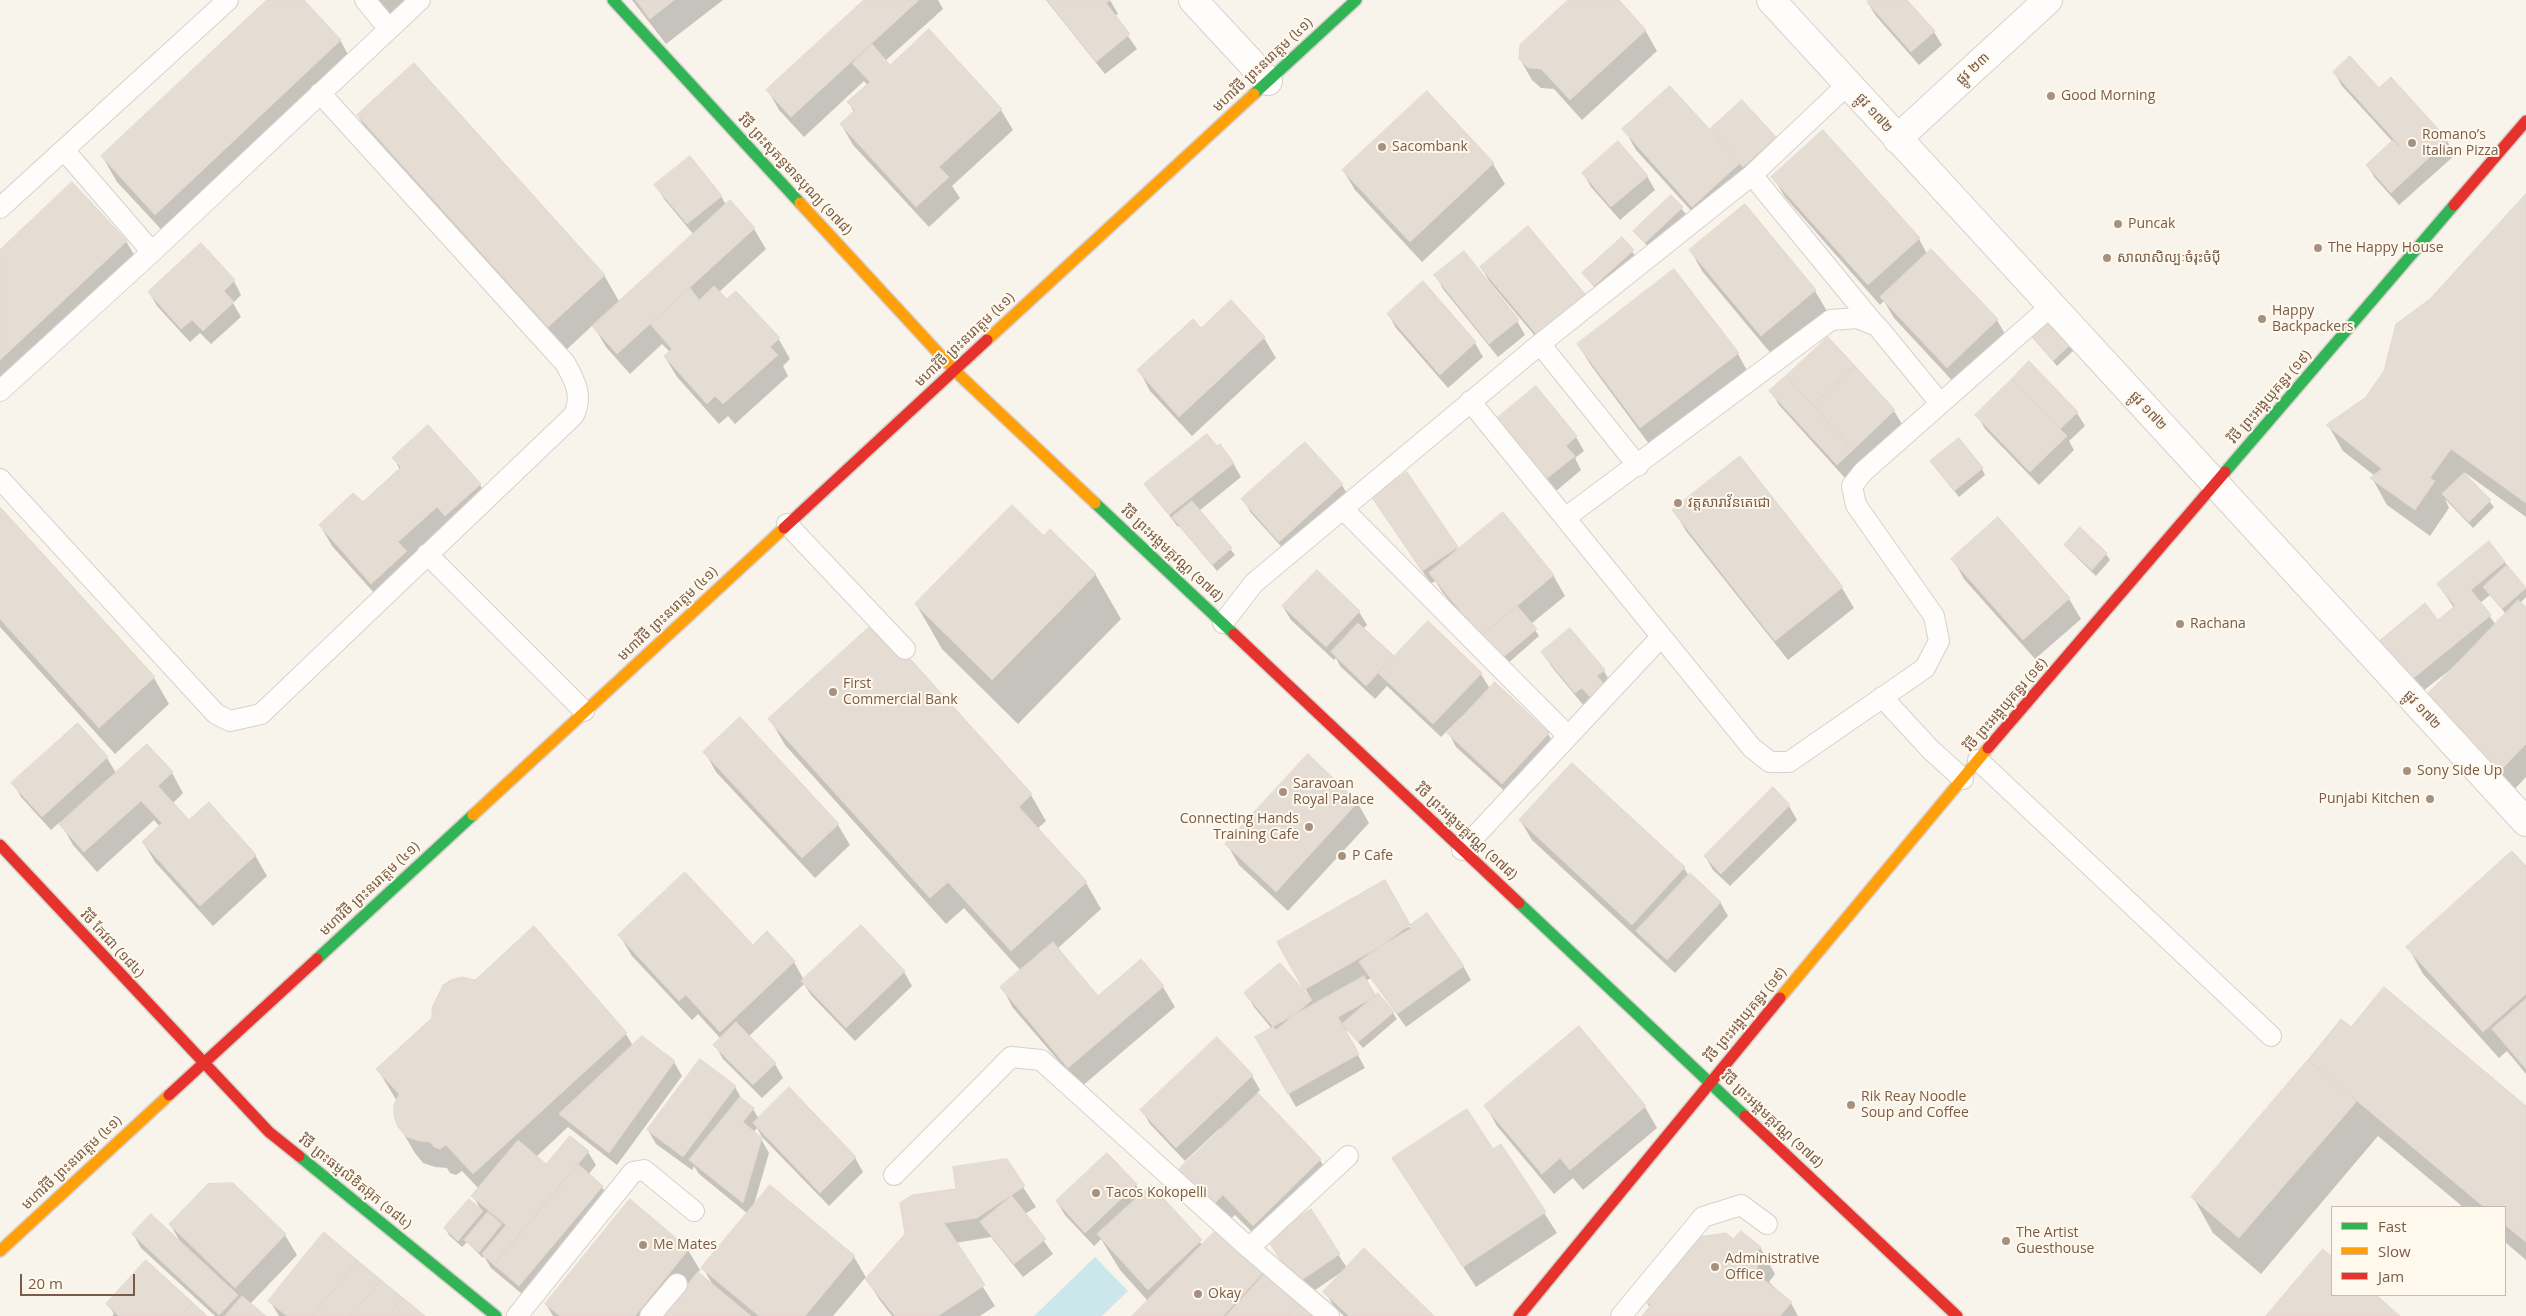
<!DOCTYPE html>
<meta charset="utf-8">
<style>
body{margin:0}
#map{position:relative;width:2526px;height:1316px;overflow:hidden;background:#f8f4ec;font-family:"Open Sans",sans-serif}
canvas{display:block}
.legend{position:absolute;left:2331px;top:1206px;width:175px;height:90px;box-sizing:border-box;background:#fff9ed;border:1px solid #cabaab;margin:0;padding:6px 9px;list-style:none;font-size:15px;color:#7a5b48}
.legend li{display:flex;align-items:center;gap:10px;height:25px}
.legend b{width:25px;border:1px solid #cabaab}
.scale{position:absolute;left:20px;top:1274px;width:115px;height:22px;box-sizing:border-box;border:2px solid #7a5b48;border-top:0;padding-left:6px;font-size:15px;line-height:18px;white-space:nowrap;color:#7a5b48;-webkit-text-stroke:4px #fff9ed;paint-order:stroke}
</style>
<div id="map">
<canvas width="2526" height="1316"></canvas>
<ul class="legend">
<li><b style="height:6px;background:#30b455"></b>Fast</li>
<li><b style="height:6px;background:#ff9f0a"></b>Slow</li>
<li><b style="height:6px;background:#e5322d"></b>Jam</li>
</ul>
<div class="scale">20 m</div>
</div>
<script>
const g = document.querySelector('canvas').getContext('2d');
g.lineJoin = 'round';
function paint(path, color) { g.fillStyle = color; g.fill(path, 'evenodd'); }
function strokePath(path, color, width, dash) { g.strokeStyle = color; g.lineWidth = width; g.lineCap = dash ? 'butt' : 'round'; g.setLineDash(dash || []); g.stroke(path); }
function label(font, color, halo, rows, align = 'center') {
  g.font = font + ' "Open Sans","Noto Sans Khmer",sans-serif'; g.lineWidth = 4; g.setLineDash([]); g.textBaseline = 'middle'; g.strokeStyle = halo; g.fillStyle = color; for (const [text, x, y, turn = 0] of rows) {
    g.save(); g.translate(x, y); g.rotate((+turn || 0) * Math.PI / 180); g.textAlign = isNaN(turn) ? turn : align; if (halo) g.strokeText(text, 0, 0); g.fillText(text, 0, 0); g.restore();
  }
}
paint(new Path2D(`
 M1095 1257 1128 1291 1102 1316H1034Z`), '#cbe7eb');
paint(new Path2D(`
 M269 0H302L340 40 355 67 171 240 117 182 102 156Z
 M376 0H410L392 17Z
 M632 0H723L666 44Z
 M866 0H938L943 9 885 61 890 67 1001 110 1013 130 952 186 960 198 929 227 853 145 841 124 854 112 849 103 868 86 864 81 804 137 779 110 768 90Z
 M1046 0H1110L1118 14 1114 16 1137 49 1105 74Z
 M1570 0H1617L1645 30 1657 51 1582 120 1554 89 1541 88 1532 80 1520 59Z
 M1871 0H1905L1934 32 1942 45 1919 65 1876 16 1868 3Z
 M2334 72 2379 90 2391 79 2447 141 2455 155 2399 205 2375 178 2367 165 2393 142 2342 86Z
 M1426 93 1493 164 1505 184 1422 262 1355 190 1343 170Z
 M358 116 604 275 620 303 694 235 664 199 656 185 721 196 726 205 730 202 754 229 766 249 719 292 727 301 778 338 790 359 783 366 788 376 735 424 728 416 719 424 677 377 665 357 670 352 662 344 630 374 606 347 593 325 564 352 373 142Z
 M1624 129 1715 136 1712 130 1775 137 1783 151 1751 184 1705 226 1636 150Z
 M1823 132 1919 239 1927 254 1931 250 1997 320 2009 341 1959 388 1894 318 1884 301 1880 305 1785 197 1773 177Z
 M1583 173 1647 176 1655 190 1620 220 1591 187Z
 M2526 195V517L2464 472 2494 507 2473 528 2445 499 2449 508 2430 536 2387 505 2372 478 2375 476 2343 451 2328 425 2366 399 2431 300Z
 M1671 197 1686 214 1650 249 1635 231Z
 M1528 228 1584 295 1592 309 1545 348 1489 281 1481 267Z
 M1622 239 1637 258 1598 292 1584 274Z
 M126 241 142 268 0 400V252Z
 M1691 251 1815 291 1827 311 1773 356 1702 271Z
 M1436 275 1517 321 1525 335 1498 357 1443 289Z
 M234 281 241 295 233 303 241 317 211 344 200 333 190 342 157 306 149 292Z
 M1388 314 1475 343 1483 357 1448 388 1396 328Z
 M1201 330 1264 338 1276 358 1192 436 1150 391 1139 370Z
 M2029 332 2071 344 2074 350 2057 366Z
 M1828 338 1894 411 1902 424 1845 478 1779 405 1771 391Z
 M1578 344 1738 354 1749 374 1652 448 1590 364Z
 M1536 388 1576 437 1584 451 1575 458 1581 470 1549 497 1501 437Z
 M2077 413 2085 426 2069 441 2074 450 2039 485 1985 429 1977 415Z
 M1305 444 1342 485 1350 499 1288 554 1251 513 1243 499Z
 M394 458 480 485 492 505 384 604 332 546 320 525 362 504 400 470Z
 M1740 458 1842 588 1854 608 1788 660 1686 531 1674 510Z
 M1233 463 1241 477 1199 511 1235 555 1217 571 1179 526 1178 527 1146 484Z
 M1936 468 1982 469 1985 475 1959 497Z
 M1406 474 1458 550 1553 575 1565 596 1531 624 1539 636 1506 665 1494 655 1443 593 1435 581 1431 584 1381 510Z
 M0 508 154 678 169 704 115 754 0 627Z
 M2489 543 2526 588V597L2520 603 2526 609V777L2510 794 2479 764 2459 663 2419 694 2379 642 2438 621 2454 608 2438 584ZM2490 595 2506 614 2496 625 2480 603Z
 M2066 545 2106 554 2110 560 2096 576 2070 551Z
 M1953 559 2069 599 2081 619 2035 659 1964 579Z
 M1095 574 1121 619 1018 724 942 649 916 604Z
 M1283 607 1359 612 1367 625 1363 629 1394 658 1481 674 1490 689 1548 734 1556 747 1511 797 1456 747 1449 733 1461 720 1460 718 1441 737 1387 686 1375 699 1340 666 1336 658 1334 660 1291 620Z
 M1570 630 1604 671 1612 685 1584 706 1551 666 1543 652Z
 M740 719 838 825 850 845 815 878 716 772 705 752Z
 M770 719 1031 795 1046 821 1037 829 1086 883 1101 909 1057 949 1098 997 1163 987 1175 1007 1081 1087 1013 1008 1002 987 1021 971 964 908 946 924 785 745Z
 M77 724 107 758 116 773H172L183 793 172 804 188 822 255 855 267 876 213 926 155 862 143 842 160 827 154 820 97 872 73 845 60 822 51 830 21 797 13 783Z
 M1572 764 1684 868 1689 876 1720 902 1728 916 1675 973 1532 840 1520 820Z
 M1773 789 1789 806 1797 820 1730 886 1713 870 1705 856Z
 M1357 802 1369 823 1288 911 1239 865 1227 844Z
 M2526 868V1074L2507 1051 2499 1058 2423 974 2408 947Z
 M861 927 904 972 912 986 855 1041 811 995 804 984 748 1037 775 1064 783 1078 762 1098 723 1059 715 1045 721 1039 698 1014 692 1020 632 956 620 936 753 946 767 933 794 962 804 980Z
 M1410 927 1463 966 1471 980 1406 1027 1371 978 1366 981 1376 997 1393 1013 1397 1019 1363 1048 1348 1030 1345 1031 1365 1068 1296 1107 1257 1038 1272 1029 1254 1007 1246 993 1311 999 1279 943Z
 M2341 1021 2351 1029 2526 1108V1260L2505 1242V1207H2463L2378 1136 2261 1274 2213 1233 2193 1197Z
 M1579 1028 1645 1107 1657 1128 1583 1190 1573 1178 1554 1194 1497 1126 1486 1106Z
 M626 1034 633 1046 674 1062 682 1076 617 1165 568 1127 536 1157 547 1166 588 1152 596 1165 588 1175 602 1187 610 1200 528 1299 491 1268 484 1256 483 1258 467 1242 462 1247 449 1235 445 1228 481 1210 473 1196 479 1189 462 1171 456 1175 450 1173 447 1168 435 1167 423 1163 415 1153 399 1126 397 1101 378 1070Z
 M1217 1039 1252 1076 1260 1090 1257 1093 1320 1160 1332 1180 1283 1228 1310 1211 1347 1268 1432 1316H1344L1333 1305 1325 1292 1343 1271 1305 1297 1269 1241 1265 1245 1235 1215 1220 1229 1188 1195 1222 1129 1220 1128 1185 1161 1150 1124 1142 1110Z
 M735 1087 743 1101 753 1109 759 1119 789 1089 855 1158 863 1172 829 1206 762 1137 757 1128 753 1133 761 1139 769 1153 753 1208 854 1257 867 1279 957 1190 1006 1161 1036 1207 1025 1214 1053 1254 1023 1277 991 1237 955 1243 995 1306 980 1316H892L879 1299 866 1277 833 1316H553L546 1304 688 1250 700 1270 697 1274 714 1287 703 1268 748 1214 699 1174 694 1166 692 1170 656 1144 648 1130Z
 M1501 1146 1557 1233 1476 1287 1393 1159 1493 1151Z
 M1136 1185 1142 1195 1203 1245 1263 1273 1320 1316H1133L1148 1301 1120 1270 1101 1239 1094 1246 1065 1215 1057 1202Z
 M170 1224 285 1235 297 1255 250 1304 264 1316H215L141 1248 133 1234 181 1243Z
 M1734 1241 1760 1247 1775 1274 1769 1282 1791 1303 1798 1316H1644L1650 1308 1646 1301Z
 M2323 1251 2332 1259V1295H2374L2398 1316H2268Z
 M270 1301 423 1316H279Z
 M108 1304 205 1316H112L114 1314Z`), '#0003');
const building = new Path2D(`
 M267 0H304L341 40 155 215 101 156Z
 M636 0H674L650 19Z
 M864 0H919L791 117 766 90Z
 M1047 0H1110L1106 3 1130 34 1096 62Z
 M1568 0H1619L1646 30 1570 100 1541 69 1528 68 1519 59 1520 45Z
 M1869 0H1907L1935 31 1911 52 1867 2Z
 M929 29 1002 109 939 167 949 177 916 207 840 124 855 110 847 102 870 82 852 63 872 44 890 65Z
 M2350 56 2379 88 2391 77 2448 140 2391 193 2366 165 2393 140 2398 146 2399 145 2333 72Z
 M414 63 605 275 548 327 357 115Z
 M1670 86 1740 163 1692 207 1622 129Z
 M1427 91 1494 163 1410 242 1342 170Z
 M1742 100 1776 137 1743 167 1710 129Z
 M1823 130 1920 238 1868 285 1771 177Z
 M1618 141 1648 176 1611 207 1582 173Z
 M690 156 722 196 687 224 654 185Z
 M72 182 127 241 0 360V250Z
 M2526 194V503L2451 449 2430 478 2435 481 2415 510 2370 478 2382 469 2326 425 2365 398 2384 371 2396 324 2430 299Z
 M1671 195 1683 207 1645 243 1633 231Z
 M730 200 755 228 617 354 592 326Z
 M1745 204 1816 290 1761 336 1689 250Z
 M1528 226 1585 294 1537 335 1480 267Z
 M1622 237 1634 250 1594 286 1582 273Z
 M201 243 235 280 224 291 234 302 203 331 192 320 181 329 148 292Z
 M1931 249 1998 319 1947 368 1880 297Z
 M1464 251 1519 320 1489 344 1434 275Z
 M1674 269 1739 353 1640 428 1577 344Z
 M1423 281 1476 342 1440 375 1387 314Z
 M714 286 727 299 736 291 780 338 770 347 778 355 723 404 715 396 707 404 664 356 672 349 650 324 690 288 699 300Z
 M1231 300 1265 337 1179 417 1137 370 1193 319 1201 328Z
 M2045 314 2072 343 2053 361 2027 331Z
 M1828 337 1855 366 1813 405 1786 376Z
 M2029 361 2078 412 2060 429 2012 379Z
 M1855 366 1895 410 1853 450 1813 405Z
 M1786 376 1853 450 1837 465 1769 391Z
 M2012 379 2067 436 2030 472 1975 415Z
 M1536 386 1577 436 1566 446 1575 456 1540 484 1491 423Z
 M428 425 481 484 445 516 437 507 398 542 407 551 371 584 319 525 353 493 363 502 401 467 392 458Z
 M1207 434 1217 446 1220 444 1234 463 1169 515 1144 484Z
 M1959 438 1983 468 1954 491 1930 461Z
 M1305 442 1343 484 1279 542 1241 499Z
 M1740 456 1843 587 1775 641 1672 510Z
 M1407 472 1458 547 1422 571 1371 496Z
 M2464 473 2491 500 2469 522 2442 494Z
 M1192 501 1232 548 1212 565 1172 517Z
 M1012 505 1044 536 1050 529 1096 574 992 680 915 604Z
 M0 507 155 677 99 728 0 619Z
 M1503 512 1554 575 1481 636 1429 573Z
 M1998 517 2070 598 2023 640 1951 559Z
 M2080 527 2107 553 2092 570 2064 545Z
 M2489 541 2505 562 2471 590 2491 615 2410 681 2378 642 2425 603 2438 620 2455 606 2437 584Z
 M2507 565 2526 588 2502 609 2483 587Z
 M1317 570 1360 611 1326 647 1282 606Z
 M2518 600 2526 607V744L2497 774 2424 698Z
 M1517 606 1537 629 1501 659 1481 636Z
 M876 621 1032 794 1019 807 1087 882 1011 951 948 882 930 898 768 719Z
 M1428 621 1482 673 1433 724 1378 673Z
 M1358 623 1394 656 1366 686 1331 652Z
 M1570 628 1605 670 1597 676 1606 686 1591 698 1582 688 1575 693 1541 652Z
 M1495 682 1549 733 1502 784 1447 733Z
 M740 717 839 824 802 858 703 752Z
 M78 723 108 757 42 817 11 783Z
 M147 744 173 772 158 786 189 820 209 802 256 855 200 906 142 842 162 823 141 801 84 852 59 824Z
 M1308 754 1358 802 1276 892 1225 844Z
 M1572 763 1685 867 1632 925 1519 820Z
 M1773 787 1790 805 1721 874 1704 856Z
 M2512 851 2526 866V994L2483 1032 2406 947Z
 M685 872 753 945 767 931 795 961 720 1032 686 995 679 1001 618 935Z
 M1690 873 1721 902 1667 960 1636 931Z
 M1385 880 1412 928 1304 990 1277 942Z
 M1427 913 1464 966 1397 1014 1359 962Z
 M861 925 905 971 846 1028 801 981Z
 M534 926 627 1033 473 1174 446 1145 440 1149 434 1147 430 1142 419 1141 407 1137 398 1127 394 1116V1105L399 1094 376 1069 432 1018V1008L443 985 451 980 462 977 475 980Z
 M1053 942 1098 996 1141 959 1164 986 1068 1068 1000 987Z
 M1280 963 1312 1000 1276 1030 1244 993Z
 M1364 976 1376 996 1338 1017 1359 1054 1288 1094 1255 1037Z
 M2384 987 2526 1106V1242L2505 1225V1207H2484L2308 1060 2341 1019 2351 1027Z
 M1378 993 1394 1012 1358 1042 1342 1024Z
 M2526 999V1069L2492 1029Z
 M736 1022 776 1063 753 1085 713 1045Z
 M1579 1026 1646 1106 1570 1170 1560 1158 1542 1174 1484 1106Z
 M642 1036 675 1061 609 1153 559 1114Z
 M1217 1037 1253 1075 1176 1148 1140 1110Z
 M700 1059 736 1086 683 1157 647 1130Z
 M2308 1060 2357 1101 2239 1238 2191 1197Z
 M789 1087 856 1157 820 1193 753 1123Z
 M1258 1093 1321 1159 1253 1226 1223 1195 1208 1210 1174 1174Z
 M740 1097 754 1108 743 1122 762 1138 743 1203 689 1160Z
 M1467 1109 1493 1149 1501 1144 1546 1212 1463 1267 1392 1158Z
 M570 1136 589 1151 494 1265 482 1254 506 1225 471 1196 518 1140 546 1164Z
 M1107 1153 1137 1184 1085 1233 1056 1201Z
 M1007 1159 1025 1186 977 1218 944 1223 985 1285 938 1316H895L865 1279 905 1234 900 1203 912 1195 956 1189 953 1167Z
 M578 1164 603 1186 519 1286 494 1265Z
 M233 1183 286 1234 235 1288 169 1224 208 1184Z
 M770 1185 855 1256 805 1316H759L701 1268Z
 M1151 1185 1202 1240 1148 1290 1097 1234Z
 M1012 1196 1046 1239 1014 1264 980 1222Z
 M469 1199 483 1211 458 1241 444 1228Z
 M630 1199 689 1249 635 1316H560L545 1304Z
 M1311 1209 1340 1254 1296 1284 1267 1239Z
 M488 1212 502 1224 479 1252 464 1240Z
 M151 1214 238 1295 219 1315 132 1234Z
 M1217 1229 1264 1272 1223 1316H1132Z
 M1741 1231 1761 1247 1753 1256 1757 1259 1758 1275 1792 1302 1780 1316H1642L1651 1305 1645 1301 1698 1237 1726 1233 1733 1239Z
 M324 1232 358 1261 312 1316H287L268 1301Z
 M1364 1248 1434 1316H1349L1323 1292Z
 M2323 1249 2332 1257V1295H2376L2400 1316H2266Z
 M146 1260 193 1303 180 1316H119L106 1304Z
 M358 1261 381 1280 351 1316H312Z
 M1269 1269 1303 1300 1289 1316H1226Z
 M698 1272 751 1316H662Z
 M381 1280 403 1298 388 1316H351Z
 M242 1296 266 1316H225Z
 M403 1298 425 1316H388Z
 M1303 1300 1320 1316H1289Z
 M193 1303 207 1316H180Z`);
paint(building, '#e5dcd3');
strokePath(building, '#e2d7cd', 1);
const lane = new Path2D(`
 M365 0 389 29
 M64 150 152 252
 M1752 175 1876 326
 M0 208 228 0
 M1540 344 1638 466
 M0 391 152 252 420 0
 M1470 401 1752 748 1770 762H1789L1925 668 1939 641 1934 616 1856 505 1852 486 1863 472 2051 306
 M0 479 216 714 230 721 261 714 574 415C583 395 575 381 565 363L320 93
 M1343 509 1568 736
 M1565 518 1831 320 1857 318 1877 326 1940 403
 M787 524 905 649
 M427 554 584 711
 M1223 623 1254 583 1540 344 1752 175 1848 84
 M1882 697 1931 750 1963 779
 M1978 760 2271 1036
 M1462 850 1661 637
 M894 1175 1011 1057 1041 1060 1249 1248 1329 1316
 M1249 1248 1348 1156
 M517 1316 633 1172 644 1170 694 1211
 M650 1316 677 1284
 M1621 1316 1703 1217 1741 1205 1767 1224`);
const street = new Path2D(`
 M1193 0 1268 81
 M1771 0 2526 822
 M1897 139 2048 0`);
const fast = new Path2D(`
 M613 0 800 203
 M1254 94 1356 0
 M2225 472 2454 205
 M1095 503 1234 634
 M1519 903 1745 1116
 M317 959 473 815
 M299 1156 496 1316`);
const slow = new Path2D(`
 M800 203 954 370 1095 503
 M987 340 1254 94
 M473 815 784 528
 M1780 998 1988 748
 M0 1251 169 1095`);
const jam = new Path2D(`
 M2454 205 2526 121
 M784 528 987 340
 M1234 634 1519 903
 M1988 748 2225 472
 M0 845 269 1132 299 1156
 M169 1095 317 959
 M1745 1116 1957 1316
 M1519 1316 1780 998`);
strokePath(lane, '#d7d1ca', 22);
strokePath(street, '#d7d1ca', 30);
strokePath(fast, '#d8d0c8', 14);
strokePath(slow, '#d8d0c8', 14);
strokePath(jam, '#d8d0c8', 14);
strokePath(lane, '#fefdfc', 20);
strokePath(street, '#fefdfc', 28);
strokePath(fast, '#30b455', 11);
strokePath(slow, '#ff9f0a', 11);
strokePath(jam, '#e5322d', 11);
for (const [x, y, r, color] of [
 [2051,96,5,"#a69181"],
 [2412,143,5,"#a69181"],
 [1382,147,5,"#a69181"],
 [2118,224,5,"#a69181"],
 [2318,248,5,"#a69181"],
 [2107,258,5,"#a69181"],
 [2262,319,5,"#a69181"],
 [1678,503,5,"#a69181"],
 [2180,624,5,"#a69181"],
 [833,692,5,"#a69181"],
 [2407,771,5,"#a69181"],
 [1283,792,5,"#a69181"],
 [2430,799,5,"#a69181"],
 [1309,827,5,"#a69181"],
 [1342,856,5,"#a69181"],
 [1851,1105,5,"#a69181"],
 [1096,1193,5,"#a69181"],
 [2006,1241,5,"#a69181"],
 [643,1245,5,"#a69181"],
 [1715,1267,5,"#a69181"],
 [1198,1294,5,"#a69181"]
]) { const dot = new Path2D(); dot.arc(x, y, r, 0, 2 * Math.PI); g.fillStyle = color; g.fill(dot); strokePath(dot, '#fff9ed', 2); }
label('14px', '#7a5b48', '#fff9ed', [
 ["មហាវិថី ព្រះនរោត្តម (៤១)",1263,65,-43],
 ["ផ្លូវ ២៣",1973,69,-43],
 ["ផ្លូវ ១៧២",1874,113,48],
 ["វិថី ព្រះសុគន្ធមានបុណ្យ (១៧៨)",795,175,47],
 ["មហាវិថី ព្រះនរោត្តម (៤១)",965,340,-43],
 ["វិថី ព្រះអង្គយុគន្ធរ (១៩)",2270,397,-49],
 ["ផ្លូវ ១៧២",2148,411,47],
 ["វិថី ព្រះអង្គមគ្គវណ្ណ (១៧៨)",1172,554,43],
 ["មហាវិថី ព្រះនរោត្តម (៤១)",668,614,-43],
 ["វិថី ព្រះអង្គយុគន្ធរ (១៩)",2006,705,-49],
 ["ផ្លូវ ១៧២",2422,710,47],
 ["វិថី ព្រះអង្គមគ្គវណ្ណ (១៧៨)",1466,832,43],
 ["មហាវិថី ព្រះនរោត្តម (៤១)",370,889,-43],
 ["វិថី កែវជា (១៨៤)",112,944,47],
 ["វិថី ព្រះអង្គយុគន្ធរ (១៩)",1746,1015,-50],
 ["វិថី ព្រះអង្គមគ្គវណ្ណ (១៧៨)",1772,1120,43],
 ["មហាវិថី ព្រះនរោត្តម (៤១)",72,1163,-43],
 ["វិថី ព្រះធម្មលិខិតអ៊ុក (១៨៤)",355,1182,39]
]);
label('14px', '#7a5b48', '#fff9ed', [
 ["Good Morning",2061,96],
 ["Romano’s",2422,135],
 ["Italian Pizza",2422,151],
 ["Sacombank",1392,147],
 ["Puncak",2128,224],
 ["The Happy House",2328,248],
 ["សាលាសិល្បៈចំរុះចំប៉ី",2117,258],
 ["Happy",2272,311],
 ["Backpackers",2272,327],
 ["វត្តសារាវ័នតេជោ",1688,503],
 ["Rachana",2190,624],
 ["First",843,684],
 ["Commercial Bank",843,700],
 ["Sony Side Up",2417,771],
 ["Saravoan",1293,784],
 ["Royal Palace",1293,800],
 ["Punjabi Kitchen",2420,799,"right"],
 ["Connecting Hands",1299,819,"right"],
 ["Training Cafe",1299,835,"right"],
 ["P Cafe",1352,856],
 ["Rik Reay Noodle",1861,1097],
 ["Soup and Coffee",1861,1113],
 ["Tacos Kokopelli",1106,1193],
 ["The Artist",2016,1233],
 ["Guesthouse",2016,1249],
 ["Me Mates",653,1245],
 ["Administrative",1725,1259],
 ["Office",1725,1275],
 ["Okay",1208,1294]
], 'left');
</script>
